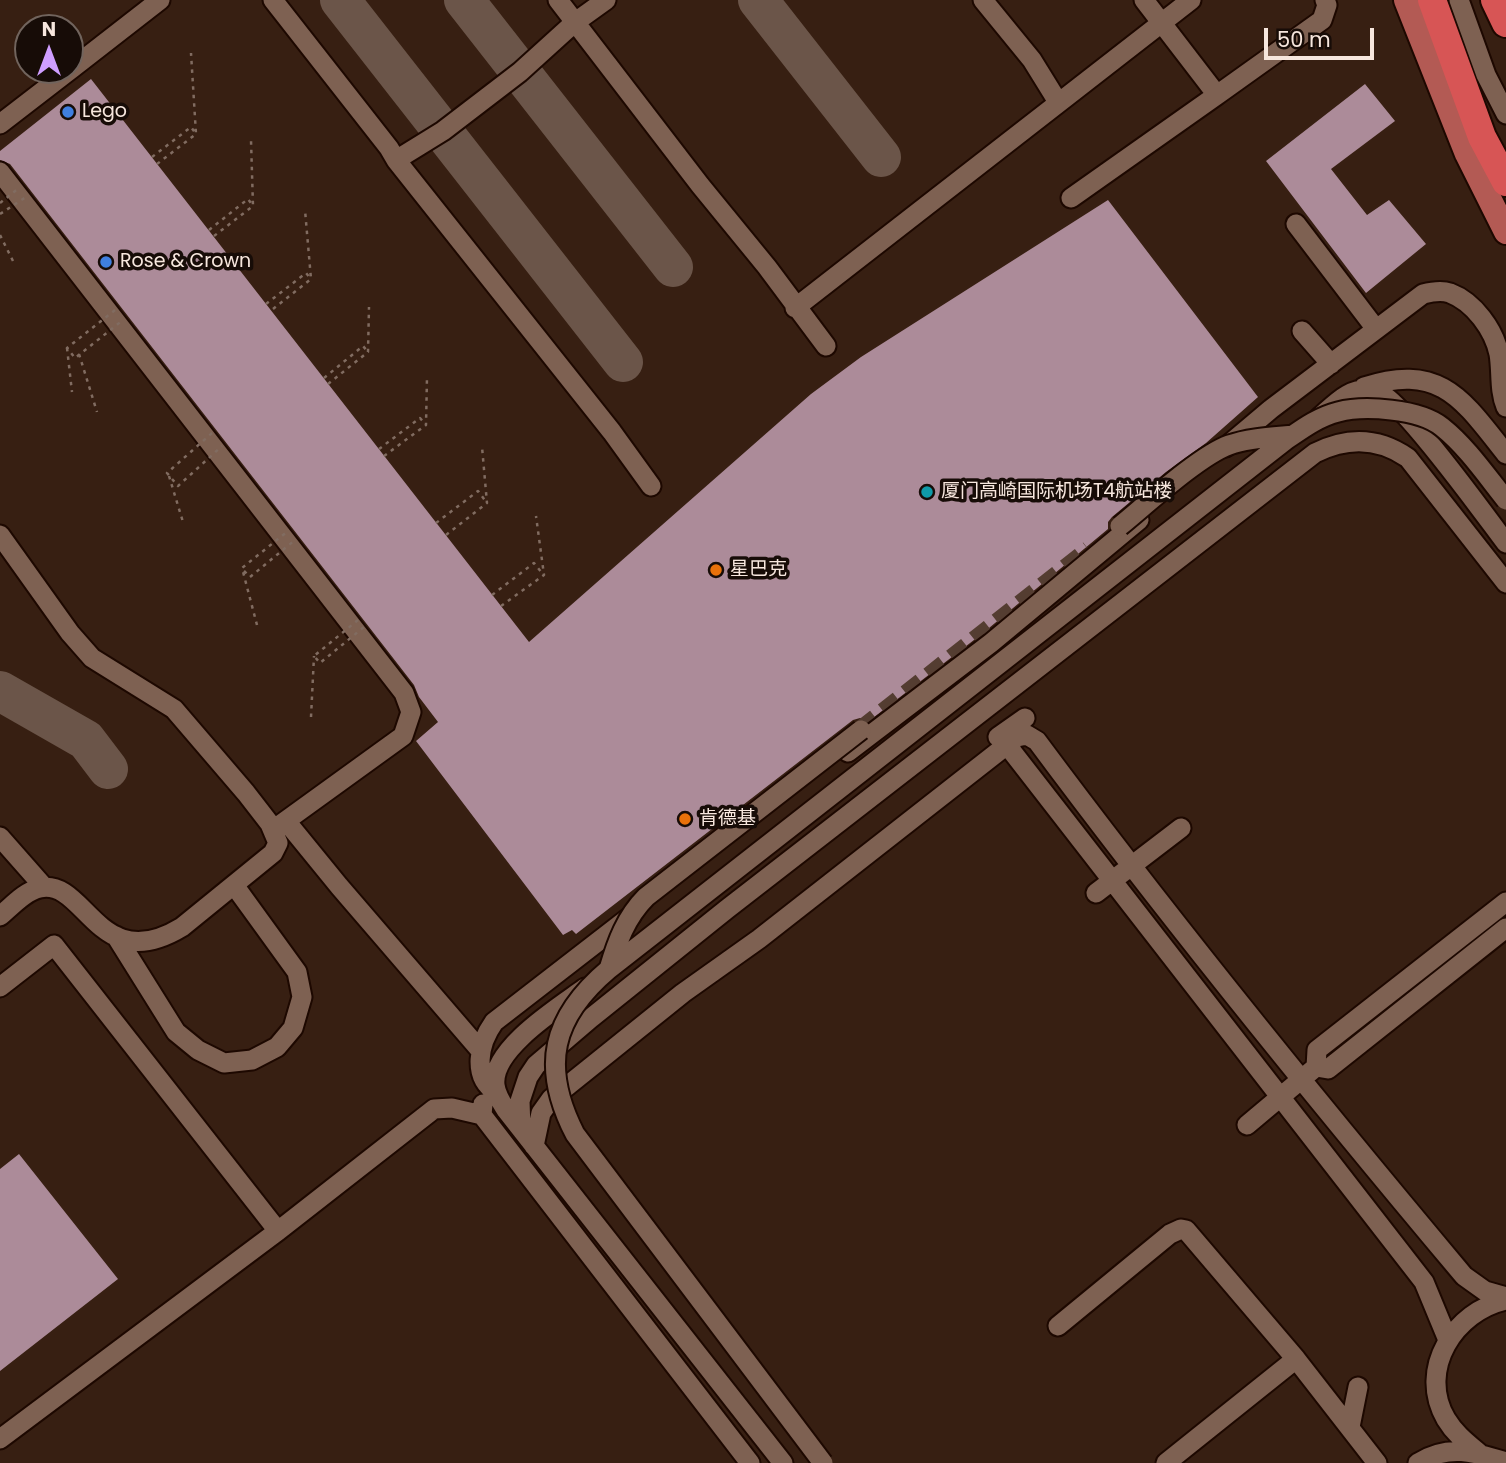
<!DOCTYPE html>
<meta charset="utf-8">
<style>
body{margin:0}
#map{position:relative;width:1506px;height:1463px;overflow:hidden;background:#371f12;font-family:Poppins,sans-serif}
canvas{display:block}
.north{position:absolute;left:14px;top:14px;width:70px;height:70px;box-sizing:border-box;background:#170c07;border:2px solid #71645d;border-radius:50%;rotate:0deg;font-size:19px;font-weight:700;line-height:28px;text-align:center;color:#f7e7de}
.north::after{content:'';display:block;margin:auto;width:24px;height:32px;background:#cf9eff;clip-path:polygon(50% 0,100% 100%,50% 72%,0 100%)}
.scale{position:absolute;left:1264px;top:28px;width:110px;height:32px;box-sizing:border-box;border:4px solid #f7e7de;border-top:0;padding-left:9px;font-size:21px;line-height:24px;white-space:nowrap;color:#f7e7de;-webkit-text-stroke:5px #170c07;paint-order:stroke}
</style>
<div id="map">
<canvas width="1506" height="1463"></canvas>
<div class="north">N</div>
<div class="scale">50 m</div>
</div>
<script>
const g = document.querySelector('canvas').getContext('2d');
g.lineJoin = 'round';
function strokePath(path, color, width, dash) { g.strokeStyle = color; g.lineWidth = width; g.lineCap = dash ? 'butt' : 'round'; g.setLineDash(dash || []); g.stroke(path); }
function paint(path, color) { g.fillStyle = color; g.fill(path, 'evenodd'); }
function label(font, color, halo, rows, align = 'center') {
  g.font = font + ' Poppins,"Noto Sans SC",sans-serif'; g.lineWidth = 7; g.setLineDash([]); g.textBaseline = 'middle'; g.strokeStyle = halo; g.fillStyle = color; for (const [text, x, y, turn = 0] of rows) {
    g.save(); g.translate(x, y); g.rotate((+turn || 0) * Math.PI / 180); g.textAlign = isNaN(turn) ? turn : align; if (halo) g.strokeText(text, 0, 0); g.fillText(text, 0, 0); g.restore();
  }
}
strokePath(new Path2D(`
 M340 0 623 362
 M464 0 673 267
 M758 0 881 157
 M0 691 86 740 108 769`), '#6b5549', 40);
paint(new Path2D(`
 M91 79 529 642 811 394 861 357 1108 200 1258 397 1206 443 1166 472 1112 517 1108 522V529L983 633 869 721 860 718 853 720 576 934 572 930 563 935 416 741 438 722 419 697 414 685 10 164 0 160V151Z
 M1365 84 1395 121 1331 169 1367 215 1389 200 1426 244 1366 293 1266 161Z
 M19 1154 118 1279 0 1371V1169Z`), '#ac8b99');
strokePath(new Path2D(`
 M861 730 1089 550`), '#543d31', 19, [19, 10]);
const minor = new Path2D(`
 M273 0 389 148 396 160 612 432 651 486
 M558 0 700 185 767 267 826 346
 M983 0 1032 60 1058 102
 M1144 0 1217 95 1322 20 1327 5 1325 0
 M1459 0 1486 75 1506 114
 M70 70 160 0
 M0 124 70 70
 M396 160 443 131 520 72 574 23 606 0
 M0 172 404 693 411 712 403 736 273 830
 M1071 198 1217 95
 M1296 224 1376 329
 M795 308 1191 0
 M1302 331 1331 364
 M1364 387C1441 362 1463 400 1506 454
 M1319 418C1335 404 1350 386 1373 390 1398 393 1486 517 1506 543
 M1226 447 1271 409 1423 294C1431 292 1441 290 1450 293 1474 302 1494 330 1499 354 1502 372 1499 390 1506 407
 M0 535 70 633 92 658 174 709 246 793 270 824 278 843 273 853 182 927C98 978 86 878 40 888 25 891 11 907 0 916
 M998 737 1025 718
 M1007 745 1424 1282 1448 1340
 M848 752 991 643 1139 520
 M286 821 339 886 481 1051
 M0 837 44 887
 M1096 893 1181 828
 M116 936 176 1032 198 1050 224 1063 252 1060 277 1047 293 1028 302 997 297 972 234 885
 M0 987 54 945 278 1231
 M585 988C559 1007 491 1049 495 1085 496 1094 501 1102 506 1110L783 1463
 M1316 1067 1317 1050 1506 902
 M497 1093C471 1077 479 1043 494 1022L631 916
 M483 1104 482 1115 750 1463
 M1247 1125 1316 1067 1328 1069 1506 928
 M521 1129 520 1101 528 1077 536 1065 591 1018 727 909 1315 453C1347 437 1378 437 1408 458L1506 583
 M534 1146 541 1113 551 1099 683 993 759 939 1017 737 1027 735 1037 741C1173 924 1317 1101 1464 1276L1485 1291 1506 1297
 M1058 1326 1170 1234 1181 1229 1186 1230 1296 1359 1377 1463
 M1350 1427 1358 1387
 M0 1439 278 1231 434 1109 452 1108 482 1115
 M1480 1454C1467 1443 1455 1434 1446 1419 1417 1369 1455 1311 1506 1300
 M1166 1463 1296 1359
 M1418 1463C1448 1444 1475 1452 1506 1462`);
const major = new Path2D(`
 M1406 0 1467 154 1506 232`);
const highway = new Path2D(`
 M1432 0 1482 137 1506 182
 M1495 0 1506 23`);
strokePath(minor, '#1d0800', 23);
strokePath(major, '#1d0800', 28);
strokePath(highway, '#1d0800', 32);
strokePath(new Path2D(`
 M152 157 191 127 196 134
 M157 164 196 134 191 53
 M209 230 248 199 253 206
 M0 235 15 265
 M214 236 253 206 251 140
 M266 304 306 273 311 279
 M273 309 311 279 305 210
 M67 348 72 392
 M79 354 97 412
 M324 378 363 346 368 352
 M328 384 368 352 369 307
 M379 449 420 418 426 425
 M384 456 426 425 427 377
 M169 476 183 522
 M436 523 478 491 487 503
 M446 535 487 503 482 447
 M492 595 534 563 542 573
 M501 606 544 575 536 516
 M311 717 314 656`), '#816c61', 2.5, [3.5, 5]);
strokePath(minor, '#7e6152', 19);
strokePath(major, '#b35a54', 24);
strokePath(highway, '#d75555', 28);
const minorBridge = new Path2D(`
 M1120 526C1147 504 1199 456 1229 445 1249 438 1272 437 1293 435
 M609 969C617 942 626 917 646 897L861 730
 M823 1463 575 1134C540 1066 552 1017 609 969L1286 440C1302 429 1318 417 1338 412 1364 405 1420 409 1442 427 1467 447 1486 475 1506 500`);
strokePath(minorBridge, '#1d0800', 23, []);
strokePath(new Path2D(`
 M0 203 19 188
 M0 214 26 197
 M115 310 67 348 75 358 123 320
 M212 433 167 473 178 486 222 446
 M244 571 250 577 295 540
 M358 620 314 656 320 663 364 627
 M257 625 242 568 288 531`), '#816c61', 2.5, [3.5, 5]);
strokePath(minorBridge, '#7e6152', 19);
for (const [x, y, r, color] of [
 [68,112,7,"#3f7fe0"],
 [106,262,7,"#3f7fe0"],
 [927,492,7,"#0f9aa8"],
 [716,570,7,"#e8710a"],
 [685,819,7,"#e8710a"]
]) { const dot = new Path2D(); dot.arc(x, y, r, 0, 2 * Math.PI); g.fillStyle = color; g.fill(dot); strokePath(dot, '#170c07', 2.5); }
label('19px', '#f7e7de', '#170c07', [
 ["Lego",82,112],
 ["Rose & Crown",120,262],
 ["厦门高崎国际机场T4航站楼",941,492],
 ["星巴克",730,570],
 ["肯德基",699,819]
], 'left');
</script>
